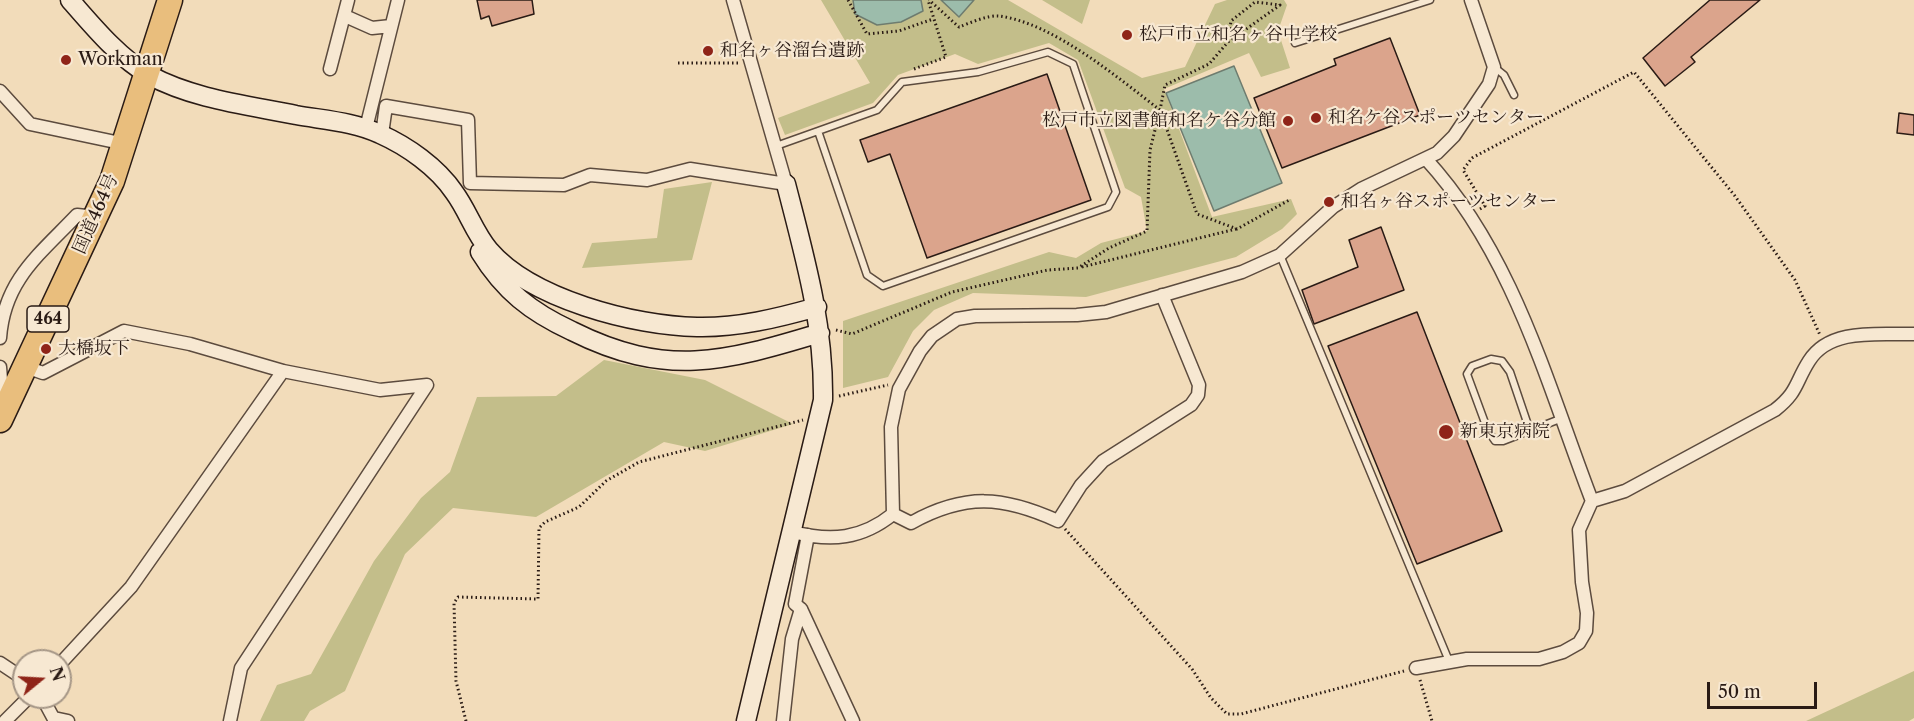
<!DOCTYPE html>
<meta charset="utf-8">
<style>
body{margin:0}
#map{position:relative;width:1914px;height:721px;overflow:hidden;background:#f2dcba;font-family:"Libre Caslon Text",serif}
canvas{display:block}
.north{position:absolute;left:12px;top:649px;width:60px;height:60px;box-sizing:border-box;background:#f7e8d2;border:2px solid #a59686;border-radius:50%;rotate:72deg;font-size:16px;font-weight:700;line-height:24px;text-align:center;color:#2a1b15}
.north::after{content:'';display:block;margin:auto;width:21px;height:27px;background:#8f2418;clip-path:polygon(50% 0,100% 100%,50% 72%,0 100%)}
.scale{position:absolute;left:1707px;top:682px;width:110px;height:27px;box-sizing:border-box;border:3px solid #2a1b15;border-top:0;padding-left:8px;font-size:18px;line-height:21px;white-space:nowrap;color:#2a1b15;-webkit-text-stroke:4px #f7e8d2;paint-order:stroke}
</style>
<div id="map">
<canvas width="1914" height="721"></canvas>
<div class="north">N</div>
<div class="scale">50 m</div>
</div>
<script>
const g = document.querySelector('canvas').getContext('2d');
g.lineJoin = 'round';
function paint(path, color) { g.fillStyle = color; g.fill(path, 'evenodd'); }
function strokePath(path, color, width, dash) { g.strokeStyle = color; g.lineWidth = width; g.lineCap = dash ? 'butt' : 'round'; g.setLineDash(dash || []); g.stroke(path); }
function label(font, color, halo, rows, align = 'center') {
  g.font = font + ' "Libre Caslon Text","Noto Serif JP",serif'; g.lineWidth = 4.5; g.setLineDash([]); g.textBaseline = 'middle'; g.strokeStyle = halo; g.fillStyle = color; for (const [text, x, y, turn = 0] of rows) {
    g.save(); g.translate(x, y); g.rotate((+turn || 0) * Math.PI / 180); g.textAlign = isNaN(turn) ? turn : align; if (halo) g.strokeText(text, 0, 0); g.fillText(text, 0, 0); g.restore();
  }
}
paint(new Path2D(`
 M821 0H1008L1142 78 1185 67 1215 4 1227 0H1284L1287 5 1278 31 1290 68 1261 77 1249 53 1164 89 1212 217 1291 199 1297 214 1282 229 1236 257 1086 297 973 293 934 310 913 331 888 377 843 388V321L1049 252 1076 258 1101 243 1147 231 1141 197 1125 188 1078 60 1049 43 978 64 955 54 898 75 873 103 785 135 778 118 870 83Z
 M1042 0H1090L1082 24Z
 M712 182 692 260 582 268 592 243 657 238 664 189Z
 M604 360 705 380 793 424 705 451 664 442 536 517 453 508 405 554 345 691 310 711 304 721H260L277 685 311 674 374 561 421 498 450 472 477 397 556 396Z
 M1914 671V718L1909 721H1806Z`), '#c3be8a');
const water = new Path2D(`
 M853 0H921L923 11 901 22 877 25 855 14Z
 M941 0H974L959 17Z
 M1234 66 1282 183 1214 211 1166 93Z`);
paint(water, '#9cbcab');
strokePath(water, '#6e7c6f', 1.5);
const building = new Path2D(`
 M477 0H532L534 14 492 26 489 16 481 19Z
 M1710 0H1760L1691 57 1695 62 1665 86 1643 58Z
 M1390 38 1420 115 1282 168 1254 98 1336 65 1334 59Z
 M1047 74 1091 200 927 258 890 154 868 162 860 140Z
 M1899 113 1914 115V135L1897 133Z
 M1381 227 1404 290 1314 324 1302 290 1358 267 1349 240Z
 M1417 312 1502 531 1417 564 1328 346Z`);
paint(building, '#dba48c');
strokePath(building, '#2a1b15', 1.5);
const lane = new Path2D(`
 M1295 43 1430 0
 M1494 67 1504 75 1514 95
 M776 146 877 110 902 82 978 72 1048 52 1073 64 1116 192 1108 207 883 286 867 275 818 131
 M1280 255 1449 661
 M1530 431 1510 372 1502 361 1491 359 1472 366 1467 374 1488 431 1495 441H1503L1560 419`);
const street = new Path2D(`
 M345 16 372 28 391 26
 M330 69 348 0
 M0 91 30 124 125 144
 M366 128 398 0
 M382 134 386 106 468 120 470 183 564 185 590 175 647 180 690 169 786 184 733 0
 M1426 159C1514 255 1547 384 1592 501L1625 491 1775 410C1798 392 1795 383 1809 361 1830 327 1880 335 1914 334
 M0 338C4 280 40 254 77 215L96 217
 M0 367 1 379 9 401
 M26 367 43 373 124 331 190 344 283 371
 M893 514 911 523C965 493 1003 496 1058 521L1081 485 1103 461 1191 405 1198 395 1199 385 1162 295
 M793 532C831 542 862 539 893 514L891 427 899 389 920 351 932 336 957 319 975 316 1077 315 1106 312 1242 272 1280 255 1333 207 1361 189 1437 153 1454 136 1489 84 1494 67 1471 0
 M801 609 853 721
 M0 663 24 679
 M60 664 131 587 283 371 380 390 427 385 241 668 230 721
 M1416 668 1467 659H1539L1563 652 1579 643 1586 631 1587 613 1582 582 1579 530 1592 501
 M42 697 55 721
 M54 718 68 721
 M5 721 29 697
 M783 721 792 639 801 609 795 604 808 535`);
const secondary = new Path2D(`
 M70 0C92 25 119 58 149 75 193 99 247 105 296 115 324 120 355 122 380 134 407 146 437 167 454 192 468 211 474 232 489 250 531 299 634 326 697 327 737 328 778 318 817 307
 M480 252C504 291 531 312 572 331 666 378 724 362 820 333
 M746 721 823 400C824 323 805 258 786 184`);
const highway = new Path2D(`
 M0 420 112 181 170 0`);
strokePath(lane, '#5c4b3e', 9);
strokePath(street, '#5c4b3e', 15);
strokePath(secondary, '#2a1b15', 21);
strokePath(highway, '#2a1b15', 27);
strokePath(new Path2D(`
 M848 0 867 34 899 31 933 19
 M1228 42 1231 21 1255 2 1280 5 1228 42 1209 64 1165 85 1160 110 1197 214 1237 229 1291 199
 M678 63H739
 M914 69 946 57 928 0
 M1480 209 1485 206 1463 170 1472 158 1634 72 1735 196 1795 280 1820 335
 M1082 267 1236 229
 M836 330 852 334 952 292 1048 270 1078 268 1109 248 1147 231 1150 150 1160 110C1117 77 1053 23 999 16 987 15 970 23 959 27L929 0
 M839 396 888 385
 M1065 529 1192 669 1211 698 1227 714H1241L1404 671
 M1420 680 1432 721
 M466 721 456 681 454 603 458 597 538 599 539 528 545 522 579 507 606 481 639 462 803 420`), '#2a1b15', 3, [1.5, 3]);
strokePath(lane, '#f7e8d2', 6);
strokePath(street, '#f7e8d2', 12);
strokePath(secondary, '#f7e8d2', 18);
strokePath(highway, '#e9be7d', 24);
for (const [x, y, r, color] of [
 [1127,35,6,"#8f2418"],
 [708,51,6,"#8f2418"],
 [66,60,6,"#8f2418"],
 [1316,118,6,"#8f2418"],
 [1288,121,6,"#8f2418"],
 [1329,202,6,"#8f2418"],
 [46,349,6,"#8f2418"],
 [1446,432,8,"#8f2418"]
]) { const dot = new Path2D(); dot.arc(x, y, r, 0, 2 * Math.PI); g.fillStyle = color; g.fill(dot); strokePath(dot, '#f7e8d2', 2); }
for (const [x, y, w] of [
 [48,319,42]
]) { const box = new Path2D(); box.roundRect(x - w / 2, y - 13, w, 26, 4.5); g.fillStyle = '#f7e8d2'; g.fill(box); strokePath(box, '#2a1b15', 1.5); }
label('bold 16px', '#2a1b15', null, [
 ["464",48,319]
]);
label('18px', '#2a1b15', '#f7e8d2', [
 ["松戸市立和名ヶ谷中学校",1139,35],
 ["和名ヶ谷溜台遺跡",720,51],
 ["Workman",78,60],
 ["和名ケ谷スポーツセンター",1328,118],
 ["松戸市立図書館和名ケ谷分館",1276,121,"right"],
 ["和名ヶ谷スポーツセンター",1341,202],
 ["大橋坂下",58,349],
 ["新東京病院",1460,432]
], 'left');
label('18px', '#2a1b15', '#f7e8d2', [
 ["国道464号",96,214,-66]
]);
</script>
